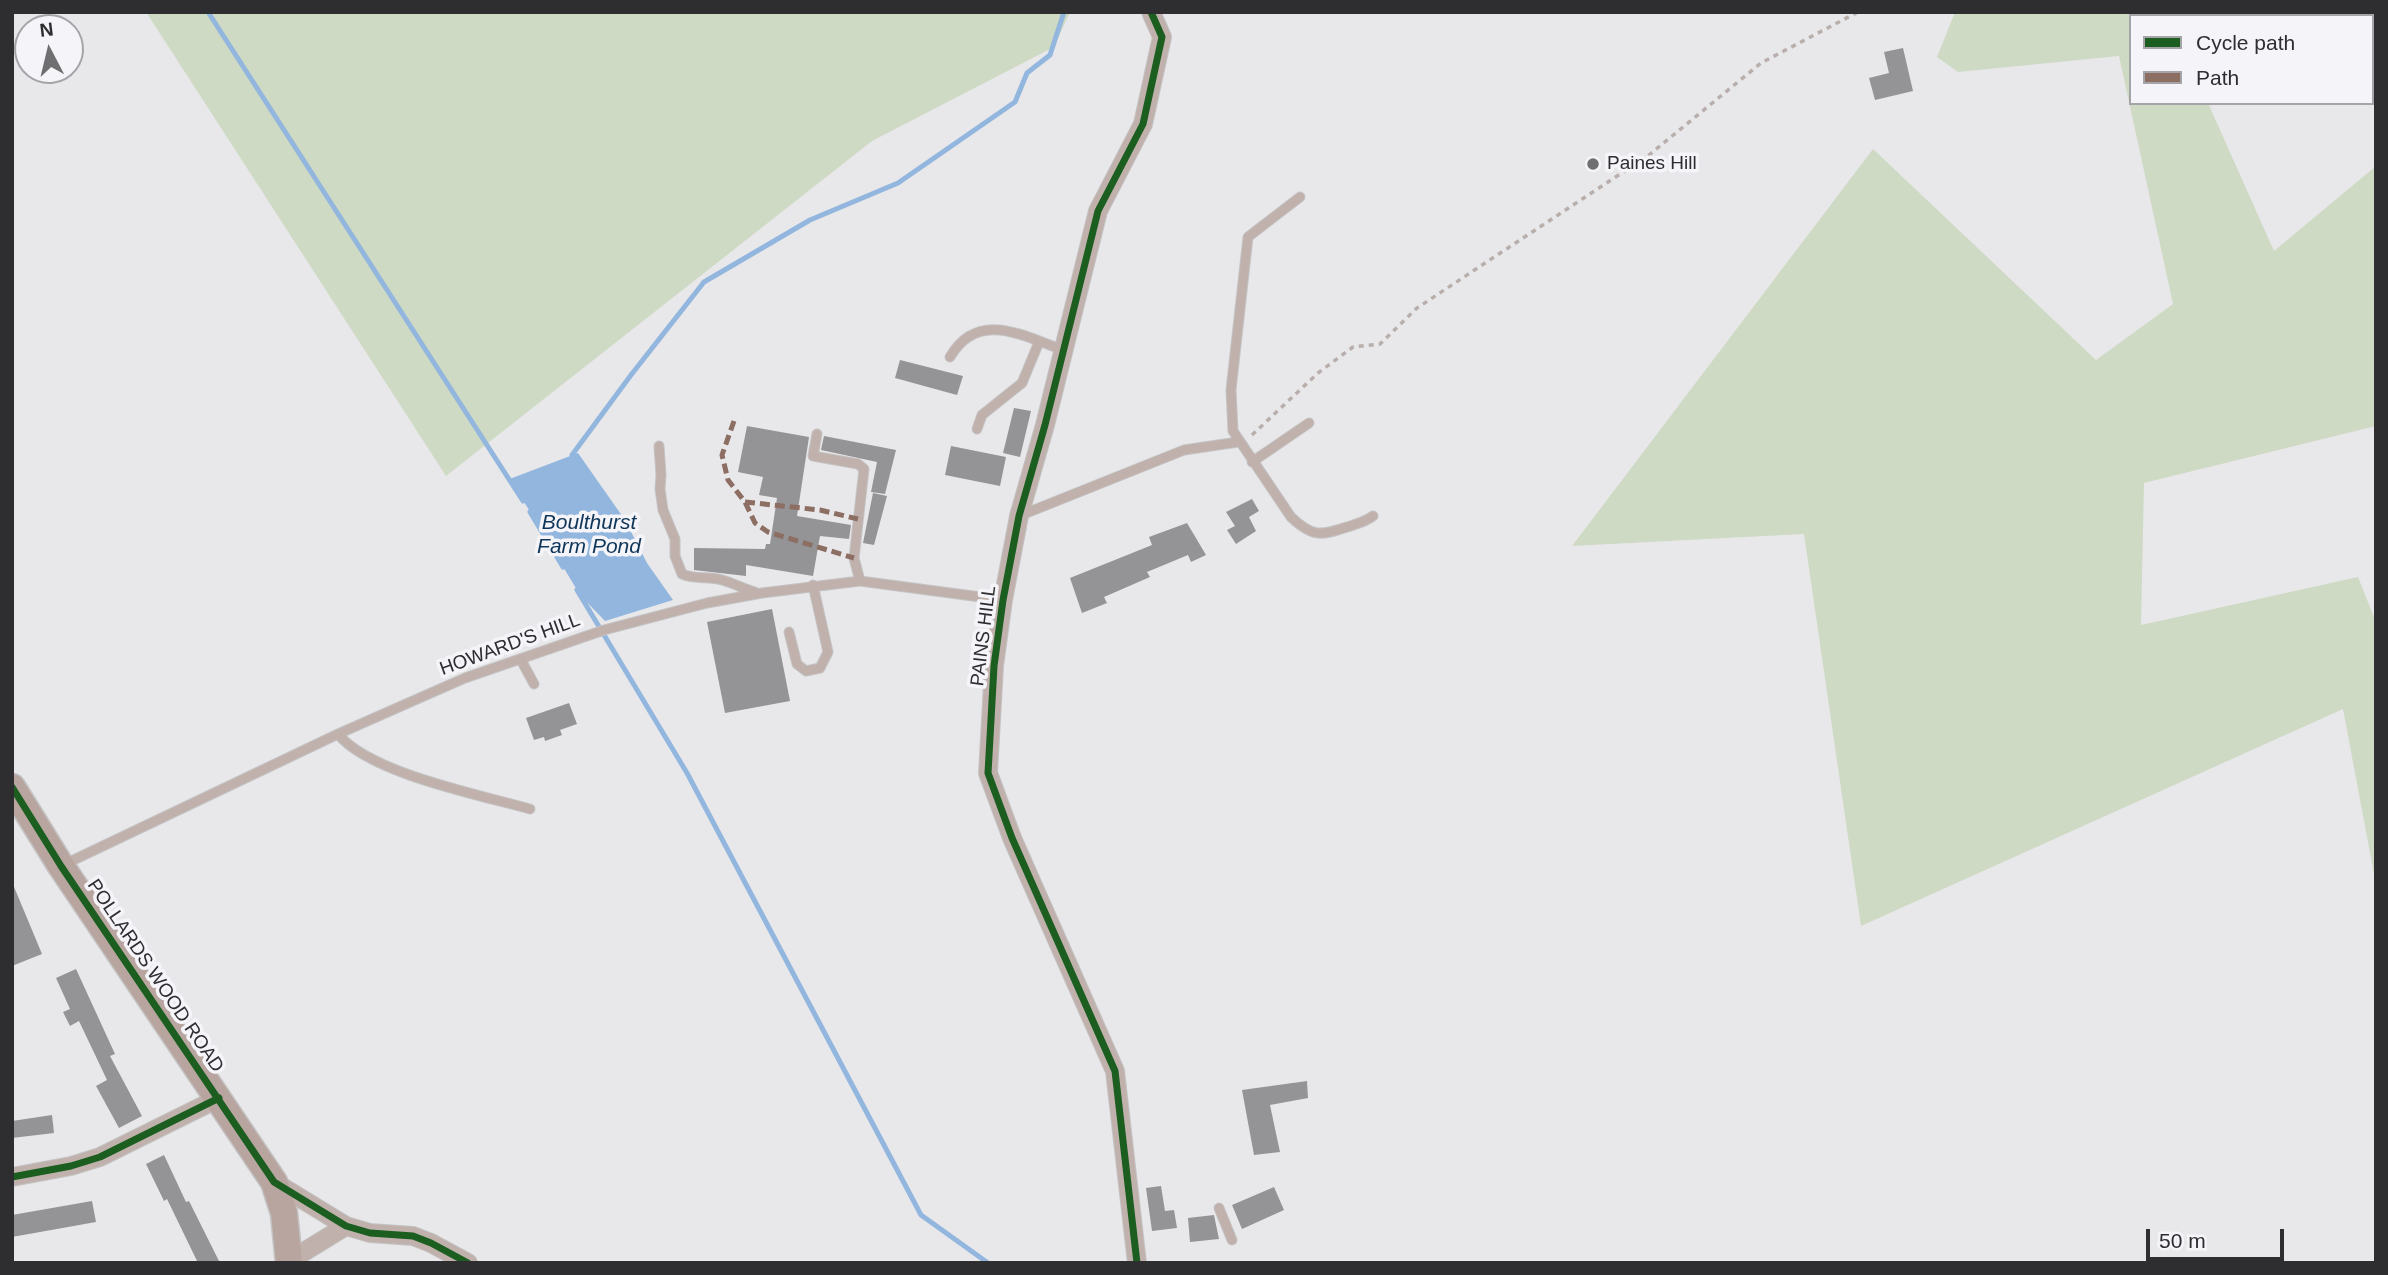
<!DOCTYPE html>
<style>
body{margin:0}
#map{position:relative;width:2388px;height:1275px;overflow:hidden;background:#e8e8eb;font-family:Helvetica,sans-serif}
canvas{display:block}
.frame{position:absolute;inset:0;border:14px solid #2e2e30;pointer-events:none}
.legend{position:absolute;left:2129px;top:14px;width:245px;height:91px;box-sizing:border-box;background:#f4f4f9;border:2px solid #a5a5a9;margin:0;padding:9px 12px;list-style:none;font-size:21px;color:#2e2e30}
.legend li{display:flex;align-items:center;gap:14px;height:35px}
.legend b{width:35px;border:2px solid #a5a5a9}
.north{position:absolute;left:14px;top:14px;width:70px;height:70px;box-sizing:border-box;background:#f4f4f9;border:2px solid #a5a5a9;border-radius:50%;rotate:353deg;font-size:19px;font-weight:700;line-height:28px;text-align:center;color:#2e2e30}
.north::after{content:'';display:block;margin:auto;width:24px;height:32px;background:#6f6f71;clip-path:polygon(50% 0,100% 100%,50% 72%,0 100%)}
.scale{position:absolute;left:2146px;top:1229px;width:138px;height:32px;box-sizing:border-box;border:4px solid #2e2e30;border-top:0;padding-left:9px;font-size:21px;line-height:24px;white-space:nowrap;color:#2e2e30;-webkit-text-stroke:5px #f4f4f9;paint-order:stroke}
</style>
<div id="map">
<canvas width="2388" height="1275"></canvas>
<div class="frame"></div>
<ul class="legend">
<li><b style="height:9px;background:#1b5e20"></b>Cycle path</li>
<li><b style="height:9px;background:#8d6e63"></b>Path</li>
</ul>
<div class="north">N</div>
<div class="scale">50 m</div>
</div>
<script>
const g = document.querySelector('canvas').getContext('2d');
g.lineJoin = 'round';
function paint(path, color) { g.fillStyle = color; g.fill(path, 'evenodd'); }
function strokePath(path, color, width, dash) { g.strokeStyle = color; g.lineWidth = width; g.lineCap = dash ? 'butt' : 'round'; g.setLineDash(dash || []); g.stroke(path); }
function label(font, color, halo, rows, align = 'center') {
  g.font = font + ' Helvetica,sans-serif'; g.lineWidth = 7; g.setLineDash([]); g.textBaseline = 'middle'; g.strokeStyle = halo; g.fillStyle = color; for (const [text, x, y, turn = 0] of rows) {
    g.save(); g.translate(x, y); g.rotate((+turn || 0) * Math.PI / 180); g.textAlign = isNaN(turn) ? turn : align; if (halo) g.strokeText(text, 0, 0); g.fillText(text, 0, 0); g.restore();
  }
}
paint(new Path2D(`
 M146 12H1070L1054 47 872 141 446 476Z
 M1955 12H2153L2156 16H2131V103H2208L2274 251 2376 166V426L2144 483 2141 625 2358 577 2376 622V885L2343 709 1861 926 1804 534 1572 546 1873 149 2096 360 2173 304 2119 56 1958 72 1937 57Z`), '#cfdac4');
paint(new Path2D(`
 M578 453 625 520 647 563 673 600 605 621 580 595 526 505 507 480Z`), '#92b6dd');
strokePath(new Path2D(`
 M208 12 523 501
 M572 455 631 375 704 282 810 220 898 183 1015 102 1027 73 1050 55 1064 12
 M530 512 563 567
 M577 590 687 773 921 1215 988 1263`), '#92b6dd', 5);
paint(new Path2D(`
 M1903 48 1913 91 1875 100 1869 78 1889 73 1884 52Z
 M900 360 963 376 957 395 895 378Z
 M1014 408 1031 411 1020 457 1003 453Z
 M747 426 809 437 797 516 851 525 849 539 820 536 813 576 746 565V576L694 570V548L765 549 766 544H770L777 498 759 495 763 477 738 472Z
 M824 436 896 450 885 494 871 492 877 462 821 450Z
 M951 446 1006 457 1000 486 945 475Z
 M873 493 887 496 874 545 863 543Z
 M1252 499 1259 511 1249 517 1256 531 1236 544 1227 530 1235 526 1226 512Z
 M1187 523 1206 555 1191 562 1188 555 1147 572 1150 577 1104 597 1107 603 1082 613 1070 578 1152 545 1149 537Z
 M772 609 790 701 725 713 707 622Z
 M569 703 577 724 560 730 562 735 545 741 544 737 534 740 526 718Z
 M12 882 42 954 12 966Z
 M76 969 115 1054 110 1056 142 1116 119 1128 96 1086 107 1080 79 1021 70 1026 63 1012 70 1009 56 978Z
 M1307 1081 1308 1098 1270 1105 1280 1152 1254 1155 1242 1090Z
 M52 1115 54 1133 12 1138V1121Z
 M164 1155 186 1202 189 1201 220 1263H198L167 1199 164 1201 146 1164Z
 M1161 1186 1165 1211 1174 1210 1177 1228 1152 1231 1146 1188Z
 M1274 1187 1284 1210 1242 1229 1232 1205Z
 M92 1201 96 1222 12 1237V1215Z
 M1214 1215 1219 1239 1190 1242 1188 1218Z`), '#949496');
const lane = new Path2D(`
 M1300 197 1248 237 1231 390 1233 431 1291 517C1312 537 1320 536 1347 527 1356 524 1365 522 1373 516
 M950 357C978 309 1023 336 1063 350
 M977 429 982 415 1022 383 1039 342
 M817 434 813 456 858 464 864 469 854 558 860 581
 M659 446 661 475 660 489 663 510 675 539V556L682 574C695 580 709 576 722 580 734 583 743 589 755 592
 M1252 462 1309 423
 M1019 516 1184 450 1238 442
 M789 632 797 664 806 671 820 668 828 652 813 585
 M521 660 534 684
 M338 734C369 773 480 795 530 809
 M63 865 338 734 424 696 465 678 604 630 707 603 762 593 860 581 1003 600
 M1219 1208 1232 1240`);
const street = new Path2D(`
 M12 1177 71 1166 100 1157 219 1098
 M274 1182 346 1226 370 1233 413 1236 431 1243 468 1263
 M289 1261 346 1226
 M1137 1263 1115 1071 1012 838 988 773 994 666 1003 600 1019 516 1045 425 1098 211 1143 124 1162 37 1151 12`);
const secondary = new Path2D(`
 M12 787 61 866 274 1182 284 1213 289 1263`);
strokePath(lane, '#c4c4c5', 11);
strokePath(street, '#c4c4c5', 20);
strokePath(secondary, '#c4c4c5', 29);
strokePath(new Path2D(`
 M2364 12 2365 16
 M2372 36 2376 46
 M1252 435 1318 373 1353 347 1380 344 1417 308 1649 155 1761 63 1858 12`), '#b8afad', 3.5, [5, 5]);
strokePath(lane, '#c1b1ac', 9);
strokePath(street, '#c1b1ac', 18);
strokePath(secondary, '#b8a59f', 26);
strokePath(new Path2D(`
 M734 421 722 455 728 480 745 502 755 523 768 532 854 558
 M745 502 820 510 858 519`), '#8d6e63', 5, [10, 5]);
strokePath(new Path2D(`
 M12 787 61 866 274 1182 346 1226 370 1233 413 1236 431 1243 468 1263
 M12 1177 71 1166 100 1157 219 1098
 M1137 1263 1115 1071 1012 838 988 773 994 666 1003 600 1019 516 1045 425 1098 211 1143 124 1162 37 1151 12`), '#1b5e20', 7);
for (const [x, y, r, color] of [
 [1593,164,7,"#6f6f71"]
]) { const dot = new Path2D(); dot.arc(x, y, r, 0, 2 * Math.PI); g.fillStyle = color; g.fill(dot); strokePath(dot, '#f4f4f9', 2.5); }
label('19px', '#2e2e30', '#f4f4f9', [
 ["Paines Hill",1607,164]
], 'left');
label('19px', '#2e2e30', '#f4f4f9', [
 ["PAINS HILL",984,636,-83],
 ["HOWARD'S HILL",510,645,-20],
 ["POLLARDS WOOD ROAD",155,976,56]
]);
label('italic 21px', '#0f3558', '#f4f4f9', [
 ["Boulthurst",589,523],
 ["Farm Pond",589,547]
]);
</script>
